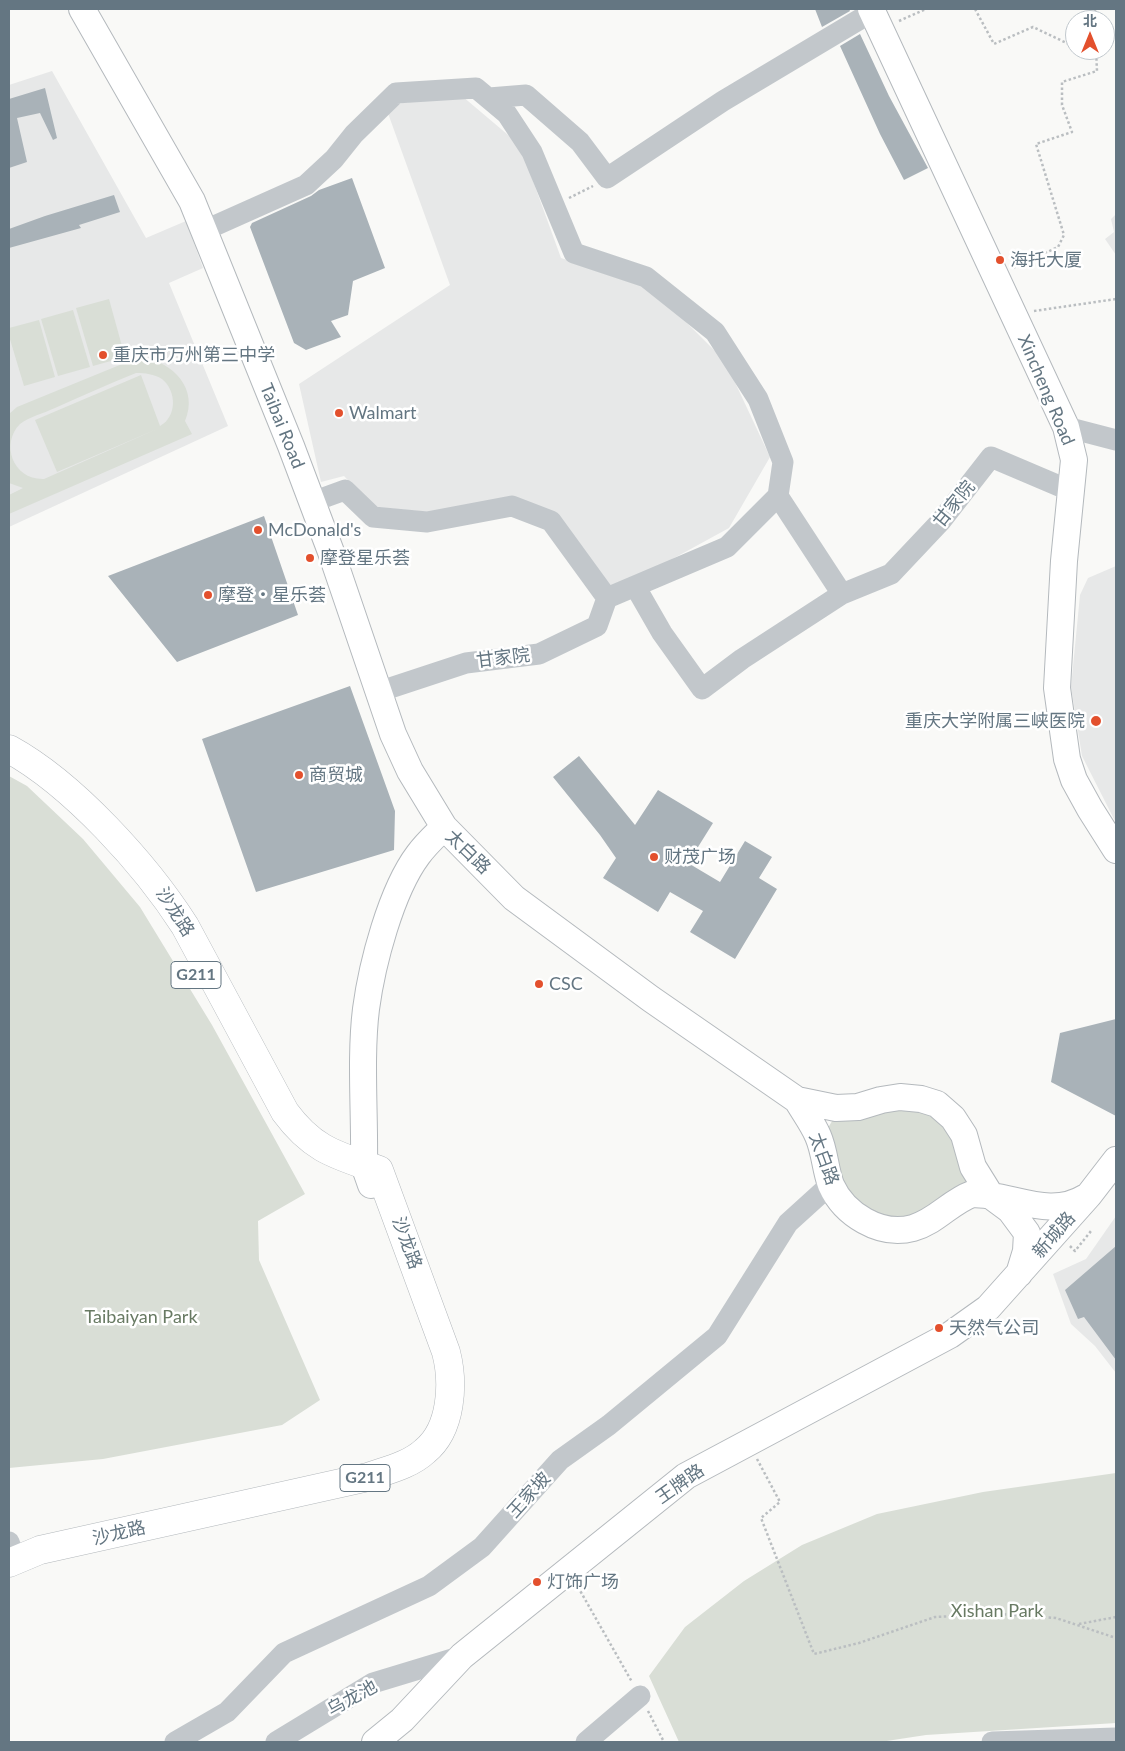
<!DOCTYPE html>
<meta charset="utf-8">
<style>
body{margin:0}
#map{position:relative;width:1125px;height:1751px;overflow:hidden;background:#f9f9f7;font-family:Lato,"Noto Sans SC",sans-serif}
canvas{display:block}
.frame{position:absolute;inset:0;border:10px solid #647682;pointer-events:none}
.north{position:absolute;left:1065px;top:10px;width:50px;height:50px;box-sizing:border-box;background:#fff;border:1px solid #c1c8cd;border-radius:50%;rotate:0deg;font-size:14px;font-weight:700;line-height:20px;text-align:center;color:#647682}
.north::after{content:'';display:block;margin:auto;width:18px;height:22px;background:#e3502d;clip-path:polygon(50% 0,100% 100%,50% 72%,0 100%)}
</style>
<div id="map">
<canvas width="1125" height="1751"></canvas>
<div class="frame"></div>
<div class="north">北</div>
</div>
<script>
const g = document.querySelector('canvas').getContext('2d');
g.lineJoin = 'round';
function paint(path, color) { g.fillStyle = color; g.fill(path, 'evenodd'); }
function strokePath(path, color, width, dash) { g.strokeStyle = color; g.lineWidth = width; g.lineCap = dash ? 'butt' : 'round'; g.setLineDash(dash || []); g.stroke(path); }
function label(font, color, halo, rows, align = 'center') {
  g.font = font + ' Lato,"Noto Sans SC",sans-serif'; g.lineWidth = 5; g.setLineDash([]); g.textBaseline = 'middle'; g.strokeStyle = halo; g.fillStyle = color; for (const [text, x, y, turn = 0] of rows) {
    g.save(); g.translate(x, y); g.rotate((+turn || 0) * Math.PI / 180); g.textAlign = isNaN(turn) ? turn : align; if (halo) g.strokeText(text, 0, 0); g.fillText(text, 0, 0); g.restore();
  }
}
paint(new Path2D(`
 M52 71 146 238 186 221 203 268 169 283 228 426 9 527V85Z
 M462 96 520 145 561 258 652 288 725 361 770 457 729 528 656 568 607 588 553 513 429 512 373 507 344 476 321 482 299 384 450 285 385 105Z
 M1116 214V255L1105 239 1114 232 1111 219Z
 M1116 566V823L1082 756 1071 687 1080 595 1088 578Z
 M1116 1216V1373L1095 1346 1071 1324 1053 1274 1086 1259Z`), '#e7e8e8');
paint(new Path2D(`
 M109 299 125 357 93 366 76 308Z
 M73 310 90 367 58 376 41 319Z
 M39 320 55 377 24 386 9 336V328Z
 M143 358C173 362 199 389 185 421L192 434 9 514V495L23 488 9 483V414L17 407 127 362ZM136 373C145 373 154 374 162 379 177 391 177 417 160 426L141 375 35 420 57 472 157 429 44 479C13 480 0 444 20 424 29 417 44 413 55 408 82 396 108 384 136 373Z
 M9 776 27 786 83 839 140 907 212 1025 305 1194 258 1221 259 1260 320 1400 282 1425 103 1459 9 1468Z
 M932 1108 971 1169 967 1187 910 1223 875 1218 848 1193 834 1158 826 1131 834 1118 861 1113Z
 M1116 1473V1723L926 1735 880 1742H679L649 1676 685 1627 744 1581 802 1545 877 1514 983 1492Z`), '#d9ded6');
paint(new Path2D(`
 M815 9H849L850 11 822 27Z
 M860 34 889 96 928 168 904 180 880 134 840 46Z
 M45 88 57 138 53 140 40 113 17 118 27 162 9 168V99Z
 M352 178 385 268 353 281 348 315 331 321 341 337 306 350 294 343 250 227 252 223 311 196 319 190Z
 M114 195 120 212 79 225 81 228 9 248V229L45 216Z
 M264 516 298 615 177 662 108 576Z
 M350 686 395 811 394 850 256 892 202 739Z
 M579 756 635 825 658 790 713 823 688 863 720 882 745 841 772 857 759 878 777 889 735 959 690 932 703 911 670 892 658 912 603 878 616 858 600 835 553 777Z
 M1116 1019V1116L1051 1082 1060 1033Z
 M1116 1246V1360L1084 1317 1078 1319 1065 1290Z`), '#a9b2b8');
const major = new Path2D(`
 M82 9 192 201 291 446 331 552 393 734 410 771 444 827 514 898 651 999 797 1100 836 1108 858 1107 881 1100 900 1097 921 1099 937 1104 953 1118 964 1135 973 1167 991 1196 1010 1210 1027 1233 1026 1251 1019 1274
 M871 9 1066 427 1074 460 1064 561 1057 688 1067 759 1074 780 1090 809 1116 850
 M797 1100C804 1112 813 1124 818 1136 825 1152 825 1169 831 1185 844 1214 880 1237 913 1228 937 1221 950 1202 972 1194 1012 1194 1049 1220 1086 1197
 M371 1185 364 1165C365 1115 360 1057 366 1009 372 964 391 891 418 855 426 844 435 836 444 827
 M375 1742 402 1720 462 1656 686 1476 950 1335 988 1308 1089 1195 1116 1160`);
const highway = new Path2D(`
 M9 749C73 784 146 865 185 926L285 1112C313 1150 336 1155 379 1170L446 1352C454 1383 452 1429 425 1451 410 1465 388 1470 368 1477L40 1550 9 1563`);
strokePath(major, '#b4b9bd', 28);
strokePath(highway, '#b3b8bc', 29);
strokePath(new Path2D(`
 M975 9 994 44 1033 27 1075 47
 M1095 9V20
 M899 21 926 9
 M1081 50 1097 57
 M569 198 593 186
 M1013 268 1058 247 1064 235 1036 144 1072 132 1062 105V82L1097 71 1096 50
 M1034 311 1116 299
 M1070 1246 1075 1251 1091 1231
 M757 1459 780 1502 761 1518 814 1654 859 1643 935 1617 1000 1614 1056 1618 1116 1638
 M578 1587 632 1682
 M1079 1624 1116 1617
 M648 1711 664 1742`), '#babec1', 2.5, [2.5, 2.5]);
strokePath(new Path2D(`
 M489 98 526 95 580 142 607 178 723 101 872 12
 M203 231 306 185 334 159 354 134 396 93 476 88 507 114 532 152 574 253 646 277 715 332 758 399 783 462 778 496 727 547 607 598 551 521 512 506 427 522 373 517 345 490 312 502
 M1066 427 1116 440
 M778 496 842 594 891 574 941 521 991 457 1071 491
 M635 586 662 633 702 689 742 659 842 594
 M378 692 466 663 539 654 597 626 607 598
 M9 1542 15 1559
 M175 1742 227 1712 284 1653 429 1586 482 1547 560 1460 609 1425 717 1336 788 1223 831 1184
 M276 1742 373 1683 462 1656
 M586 1742 640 1696
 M992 1742 1116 1738`), '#c2c7cb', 21);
strokePath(major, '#fff', 26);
strokePath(highway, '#fff', 28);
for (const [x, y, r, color] of [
 [1000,260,5,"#e3502d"],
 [103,355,5,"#e3502d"],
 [339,413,5,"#e3502d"],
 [258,530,5,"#e3502d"],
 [310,558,5,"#e3502d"],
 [208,595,5,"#e3502d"],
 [1096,721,6,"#e3502d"],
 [299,775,5,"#e3502d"],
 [654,857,5,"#e3502d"],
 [539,984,5,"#e3502d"],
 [939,1328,5,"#e3502d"],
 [537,1582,5,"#e3502d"]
]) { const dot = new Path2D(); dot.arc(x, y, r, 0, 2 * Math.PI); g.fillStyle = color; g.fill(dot); strokePath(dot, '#fff', 2); }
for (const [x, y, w] of [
 [196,975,50],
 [365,1478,50]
]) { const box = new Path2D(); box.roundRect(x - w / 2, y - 13.5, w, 27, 4); g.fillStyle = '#fff'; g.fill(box); strokePath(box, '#647682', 1); }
label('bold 16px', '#647682', null, [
 ["G211",196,975],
 ["G211",365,1478]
]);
label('18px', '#647682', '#fff', [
 ["海托大厦",1010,260],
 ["重庆市万州第三中学",113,355],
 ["Walmart",349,413],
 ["McDonald's",268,530],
 ["摩登星乐荟",320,558],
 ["摩登・星乐荟",218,595],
 ["重庆大学附属三峡医院",1085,721,"right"],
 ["商贸城",309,775],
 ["财茂广场",664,857],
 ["CSC",549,984],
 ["天然气公司",949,1328],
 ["灯饰广场",547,1582]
], 'left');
label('18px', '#647682', '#fff', [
 ["Xincheng Road",1046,390,67],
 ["Taibai Road",282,426,68],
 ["甘家院",954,504,-51],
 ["甘家院",503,658,-7],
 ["太白路",468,852,44],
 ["沙龙路",175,912,57],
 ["太白路",824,1159,70],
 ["新城路",1054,1235,-49],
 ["沙龙路",407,1243,70],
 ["王牌路",680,1484,-35],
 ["王家坡",529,1495,-48],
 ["沙龙路",119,1533,-13],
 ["乌龙池",352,1698,-29]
]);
label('18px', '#687a63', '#fff', [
 ["Taibaiyan Park",141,1317],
 ["Xishan Park",997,1611]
]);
</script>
